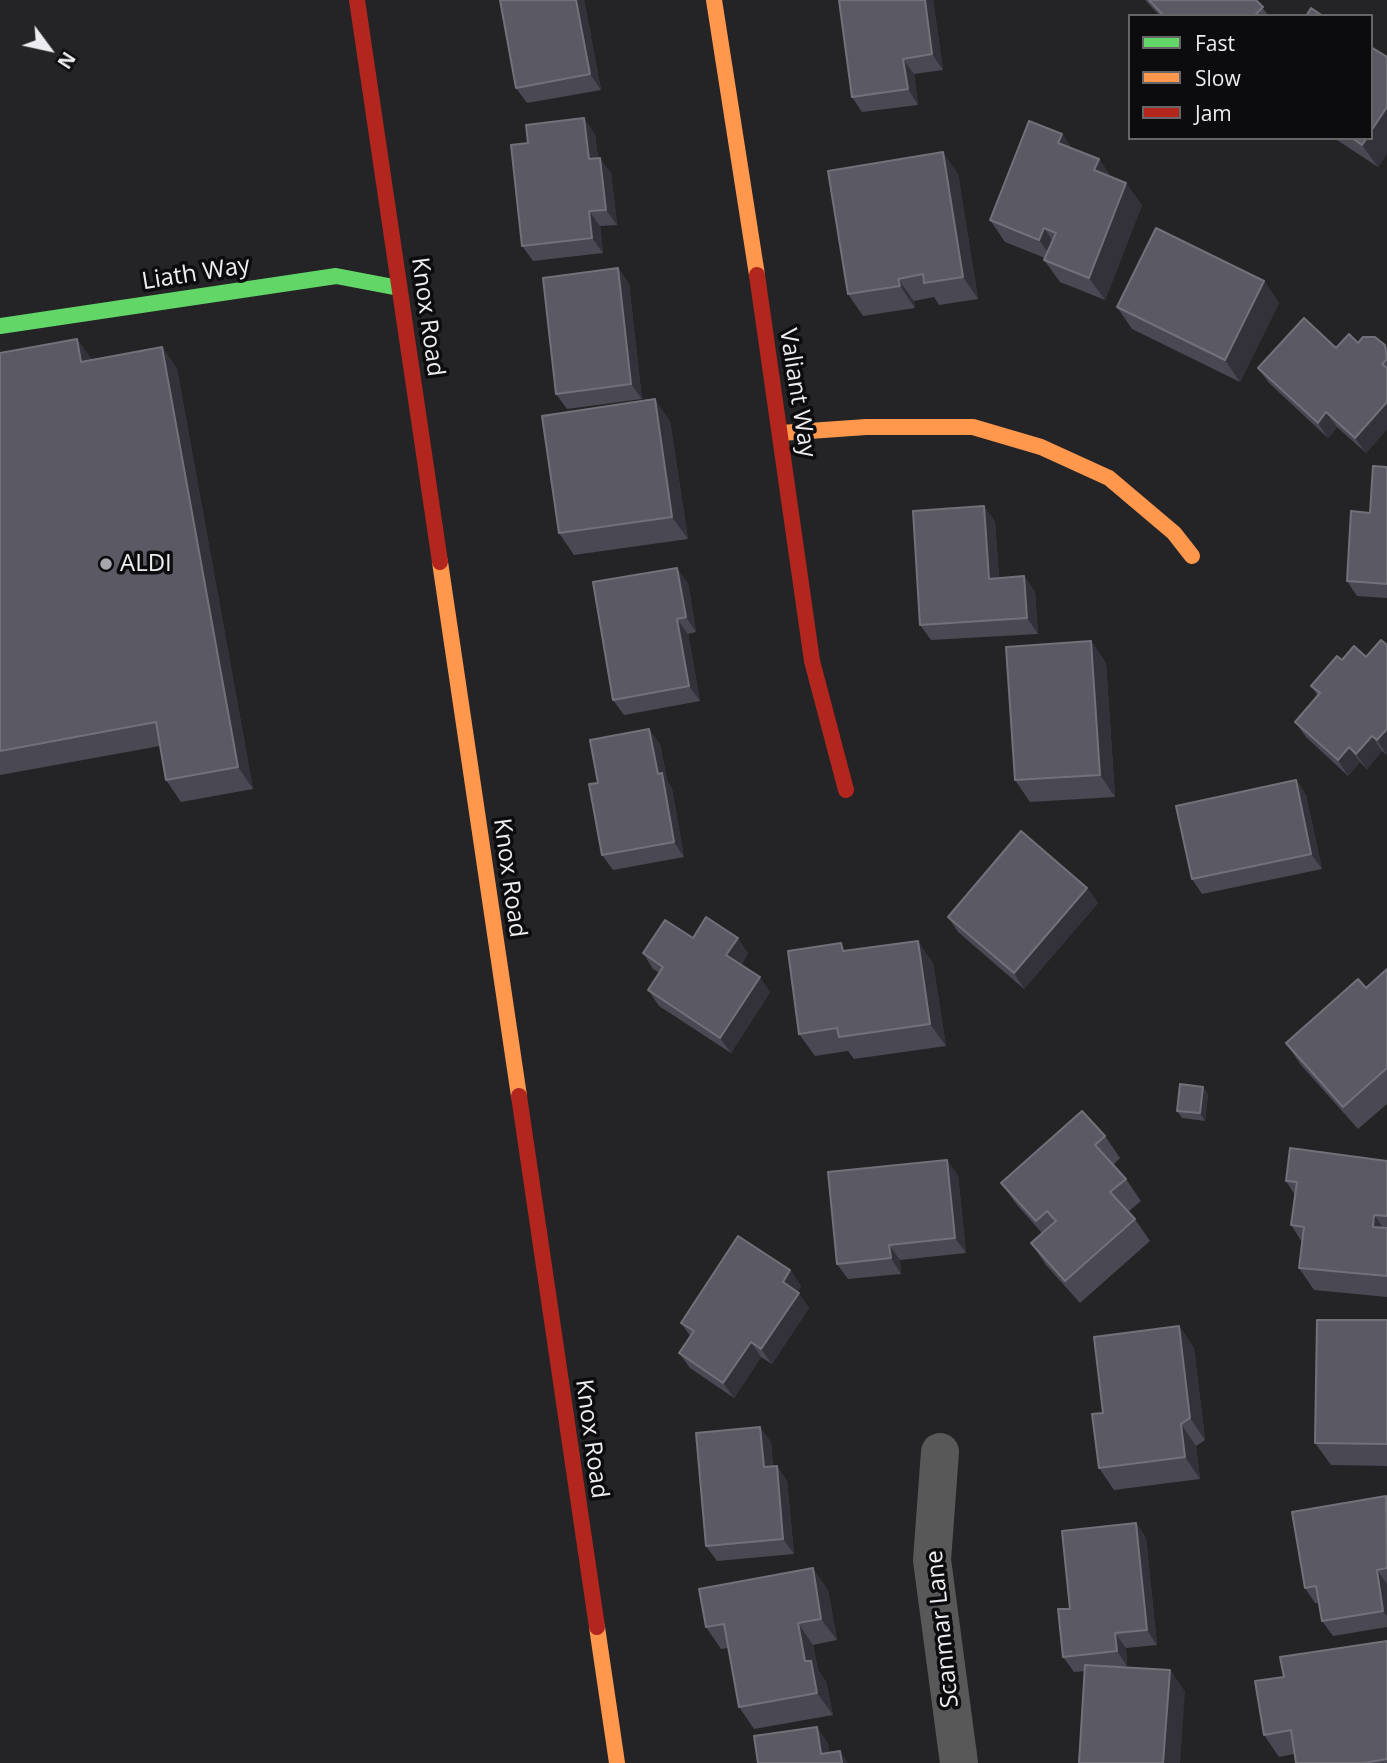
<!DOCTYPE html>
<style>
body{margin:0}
#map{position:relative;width:1387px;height:1763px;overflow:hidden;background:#242427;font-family:"Open Sans",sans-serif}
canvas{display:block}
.legend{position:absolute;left:1128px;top:14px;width:245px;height:126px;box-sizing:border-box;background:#0c0c0f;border:2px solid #666669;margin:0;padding:9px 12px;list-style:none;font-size:21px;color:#edecf0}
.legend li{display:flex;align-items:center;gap:14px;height:35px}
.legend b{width:35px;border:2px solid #666669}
.north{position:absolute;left:14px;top:14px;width:70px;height:70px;-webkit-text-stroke:5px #0c0c0f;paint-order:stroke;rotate:123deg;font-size:19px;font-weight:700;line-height:28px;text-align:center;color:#edecf0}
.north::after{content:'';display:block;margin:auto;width:24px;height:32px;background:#edecf0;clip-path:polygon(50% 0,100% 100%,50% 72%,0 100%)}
</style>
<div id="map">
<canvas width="1387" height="1763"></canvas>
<ul class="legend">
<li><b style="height:9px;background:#63d668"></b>Fast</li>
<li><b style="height:9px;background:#ff974d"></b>Slow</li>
<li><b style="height:9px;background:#b3261e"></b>Jam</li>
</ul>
<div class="north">N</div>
</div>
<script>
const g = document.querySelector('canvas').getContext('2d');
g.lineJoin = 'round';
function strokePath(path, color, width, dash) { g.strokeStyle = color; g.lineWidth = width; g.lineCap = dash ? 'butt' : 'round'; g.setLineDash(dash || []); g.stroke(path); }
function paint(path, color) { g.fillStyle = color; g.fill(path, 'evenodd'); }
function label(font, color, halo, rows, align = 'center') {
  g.font = font + ' "Open Sans",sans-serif'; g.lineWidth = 7; g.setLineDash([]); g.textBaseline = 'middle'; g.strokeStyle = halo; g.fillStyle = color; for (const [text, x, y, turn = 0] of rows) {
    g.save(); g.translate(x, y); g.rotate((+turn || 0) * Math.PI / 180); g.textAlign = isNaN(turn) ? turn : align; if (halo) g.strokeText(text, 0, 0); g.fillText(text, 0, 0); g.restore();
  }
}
strokePath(new Path2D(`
 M940 1452 932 1560 959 1763`), '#595858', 38);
strokePath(new Path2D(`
 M0 326 336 276 399 288`), '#63d668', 16);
strokePath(new Path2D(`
 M714 0 757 275
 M781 433 866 427H973L1041 447 1109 478 1174 533 1192 556
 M440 562 519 1096
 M597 1627 617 1763`), '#ff974d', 16);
strokePath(new Path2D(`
 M357 0 440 562
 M757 275 812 661 846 790
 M519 1096 597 1627`), '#b3261e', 16);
paint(new Path2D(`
 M584 0 601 90 527 103 516 88Z
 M933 0 943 70 914 74 918 105 862 112 852 97Z
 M1145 0H1256L1269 16H1160Z
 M1387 57V153L1378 167 1334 138H1371Z
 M595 134 598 158 611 173 617 225 600 226 603 253 533 261 522 246Z
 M1062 134 1072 149 1099 159 1111 177 1142 205 1105 300 1060 282 1044 260 1045 258 1005 242 990 220Z
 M958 174 978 299 939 305 934 297 914 301 915 308 863 316 848 294Z
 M618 268 629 284 642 399 567 409 556 394Z
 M1264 281 1279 303 1240 382 1132 329 1117 307Z
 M77 339 92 360 162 347 177 369 253 789 181 802 166 780 160 746 0 775V353Z
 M1358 343 1387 347V429L1366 453 1337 427 1328 438 1269 383 1258 368Z
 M670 421 688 539 574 555 559 533Z
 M1387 467V598L1357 596 1347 581Z
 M995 521 999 578 1024 576 1035 592 1038 634 931 640 920 625Z
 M688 583 696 632 688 634 700 701 624 715 613 700Z
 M1091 641 1106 663 1115 797 1030 802 1015 780Z
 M1387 645V755L1382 751 1367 769 1360 762 1348 776 1306 737 1295 722 1318 696 1311 686 1342 660 1366 657Z
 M660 744 667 780 672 789 684 857 613 870 602 855 598 783Z
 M1296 780 1306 795 1322 869 1202 894 1192 879Z
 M1087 888 1098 903 1024 989 958 932 948 917Z
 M693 938 748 953 741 965 770 992 731 1053 659 1006 648 990 660 973 653 969 643 953Z
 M846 951 933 963 946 1046 854 1059 848 1051 815 1056 799 1034Z
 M1387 969V1104L1358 1129 1301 1065 1286 1043 1366 988Z
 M1203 1087 1208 1094 1205 1121 1182 1118 1177 1111Z
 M1105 1136 1120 1158 1113 1165 1126 1179 1141 1201 1128 1212 1135 1219 1150 1241 1080 1303 1046 1265 1031 1243 1042 1233 1017 1205 1001 1183Z
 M1387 1161V1297L1314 1290 1299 1268 1302 1242 1291 1225 1295 1195 1286 1181Z
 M958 1175 966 1253 900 1260 901 1274 848 1279 837 1264Z
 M790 1270 801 1286 797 1292 809 1308 772 1364 761 1357 734 1398 690 1368 679 1353 691 1337 681 1323Z
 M1387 1320V1466L1331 1465 1315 1443Z
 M1179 1326 1194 1348 1205 1440 1196 1446 1200 1479 1114 1490 1099 1468 1103 1413Z
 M771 1442 773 1466H777L787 1481 794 1554 717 1561 706 1546Z
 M1387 1497V1627L1333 1636 1322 1621 1319 1603H1315L1305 1588Z
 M1136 1523 1146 1538 1157 1645 1126 1648 1127 1666 1119 1667 1170 1670 1185 1692 1085 1671 1074 1672 1063 1657 1070 1609Z
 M828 1590 837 1640 813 1645 818 1670 826 1682 833 1715 754 1729 739 1707 728 1648 721 1649 706 1627Z
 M1387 1641V1763H1296L1294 1754 1279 1757 1264 1735 1284 1677Z`), '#494853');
paint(new Path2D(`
 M576 0H584L601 90 590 74Z
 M925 0H933L943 70 932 54Z
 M903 59 914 74 918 105 908 89Z
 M1387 107V153L1378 167 1362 145 1367 138H1371V131Z
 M584 118 595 134 600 174 589 159Z
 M1062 134 1077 156 1058 143Z
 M943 152 958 174 978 299 963 277Z
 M600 158 611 173 617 225 606 210Z
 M1099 159 1114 181 1094 170Z
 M1126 183 1142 205 1105 300 1089 278Z
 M589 211 600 226 603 253 592 238Z
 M1044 228 1059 250 1054 261 1039 240Z
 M618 268 629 284 642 399 631 384Z
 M898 279 914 301 915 308 900 286Z
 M1264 281 1279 303 1240 382 1225 360Z
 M77 339 93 361 81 362Z
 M162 347 177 369 253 789 238 767Z
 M655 399 670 421 688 539 672 517Z
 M1387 402V429L1366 453 1355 438Z
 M1326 412 1337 427 1328 438 1318 423Z
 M984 506 995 521 1000 594 989 579Z
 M677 568 688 583 696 632 686 617Z
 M1024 576 1035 592 1038 634 1027 618Z
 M677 619 688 634 700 701 689 686Z
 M1091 641 1106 663 1115 797 1100 775Z
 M649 729 660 744 667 780 672 789 684 857 674 842 658 774Z
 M1387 729V755L1377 740Z
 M1372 736 1382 751 1367 769 1356 754Z
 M1349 747 1360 762 1348 776 1338 760Z
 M1296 780 1306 795 1322 869 1311 854Z
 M1087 888 1098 903 1024 989 1014 973Z
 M738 938 748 953 737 970 726 955Z
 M918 941 933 963 946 1046 930 1024Z
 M760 977 770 992 731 1053 720 1038Z
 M1203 1087 1208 1094 1205 1121 1200 1113Z
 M947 1160 958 1175 966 1253 955 1238Z
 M1374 1215 1387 1233 1373 1227Z
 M889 1245 900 1260 901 1274 891 1258Z
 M790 1270 801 1286 794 1297 783 1282Z
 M799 1293 809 1308 772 1364 761 1349Z
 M1179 1326 1194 1348 1205 1440 1190 1418Z
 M751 1342 761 1357 734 1398 723 1383Z
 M1181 1424 1196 1446 1200 1479 1185 1457Z
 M760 1427 771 1442 774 1483 764 1467Z
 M777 1466 787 1481 794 1554 783 1539Z
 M1136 1523 1146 1538 1157 1645 1147 1630Z
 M813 1568 828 1590 837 1640 821 1619Z
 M1377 1570 1387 1584V1616L1383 1611Z
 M798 1623 813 1645 818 1670 826 1682 833 1715 817 1693 805 1661Z
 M1115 1633 1126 1648 1127 1666 1117 1651Z
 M1170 1670 1185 1692 1180 1763H1163Z
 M817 1727 828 1743 831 1763 821 1754Z
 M840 1751 848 1763H842Z`), '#33323a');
const building = new Path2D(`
 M500 0H576L590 74 516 88Z
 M839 0H925L932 54 903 59 908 89 852 97Z
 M1149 0H1256L1263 7 1254 16H1164Z
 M1311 8 1323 16H1306Z
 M1371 47 1387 57V107L1371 131Z
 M584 118 589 159 600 158 606 210 589 211 592 238 522 246 511 145 528 143 526 125Z
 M1029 121 1062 134 1058 143 1099 159 1094 170 1126 183 1089 278 1044 260 1056 233 1044 228 1039 240 990 220Z
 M1352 138H1367L1362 145Z
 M943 152 963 277 924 283 923 274 898 279 900 286 848 294 828 171Z
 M1156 228 1264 281 1225 360 1117 307Z
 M618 268 631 384 556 394 543 278Z
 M1304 318 1336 348 1349 334 1358 343 1363 337H1375L1385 345 1387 359 1382 364 1387 368V402L1355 438 1326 412 1318 423 1258 368Z
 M77 339 81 362 162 347 238 767 166 780 156 722 0 751V353Z
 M655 399 672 517 559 533 542 416Z
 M1373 466 1387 467V584L1347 581 1351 511 1370 513Z
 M984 506 989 579 1024 576 1027 618 920 625 913 511Z
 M677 568 686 617 677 619 689 686 613 700 593 582Z
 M1381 640 1387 645V729L1377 740 1372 736 1356 754 1349 747 1338 760 1295 722 1320 693 1311 686 1337 656 1342 660 1354 646 1366 657Z
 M1091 641 1100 775 1015 780 1006 647Z
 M649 729 658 774 662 773 674 842 602 855 589 784 598 783 590 740Z
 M1296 780 1311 854 1192 879 1176 806Z
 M1021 831 1087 888 1014 973 948 917Z
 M706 917 738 938 726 955 760 977 720 1038 648 990 663 967 643 953 665 920 693 938Z
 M918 941 930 1024 839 1037 837 1028 799 1034 788 951 841 943 843 951Z
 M1387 969V1068L1343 1107 1286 1043 1358 979 1366 988Z
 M1180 1084 1203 1087 1200 1113 1177 1111Z
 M1082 1111 1105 1136 1095 1145 1126 1179 1110 1192 1135 1219 1065 1281 1031 1243 1056 1221 1047 1211 1036 1221 1001 1183Z
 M1290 1148 1387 1161V1216L1374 1215 1373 1227 1387 1228V1276L1299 1268 1304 1227 1291 1225 1297 1182 1286 1181Z
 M947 1160 955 1238 889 1245 891 1258 837 1264 828 1172Z
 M738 1236 790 1270 783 1282 799 1293 761 1349 751 1342 723 1383 679 1353 694 1331 681 1323Z
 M1317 1320H1387V1444L1315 1443Z
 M1179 1326 1190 1418 1181 1424 1185 1457 1099 1468 1092 1414 1103 1413 1094 1337Z
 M760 1427 764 1467 777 1466 783 1539 706 1546 696 1433Z
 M1386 1496 1387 1568 1377 1570 1383 1611 1322 1621 1316 1586 1305 1588 1292 1512Z
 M1136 1523 1147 1630 1115 1633 1117 1651 1063 1657 1058 1609H1070L1062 1531Z
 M813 1568 821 1619 798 1623 805 1661H811L817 1693 739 1707 724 1624 706 1627 699 1589Z
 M1387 1641V1759L1364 1763H1296L1291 1730 1264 1735 1255 1681 1284 1677 1280 1657Z
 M1085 1665 1170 1670 1163 1763H1079Z
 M817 1727 821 1754 840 1751 842 1763H758L754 1736Z`);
paint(building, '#5b5a64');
strokePath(building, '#72717a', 2);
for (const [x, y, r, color] of [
 [106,564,7,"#a7a6aa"]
]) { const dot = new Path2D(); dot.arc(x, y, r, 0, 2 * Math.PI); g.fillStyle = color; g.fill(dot); strokePath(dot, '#0c0c0f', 2.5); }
label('24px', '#edecf0', '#0c0c0f', [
 ["Liath Way",196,274,-9],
 ["Knox Road",427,317,82],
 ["Valiant Way",797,393,81],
 ["Knox Road",509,878,82],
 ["Knox Road",591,1439,82],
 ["Scanmar Lane",943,1629,-96]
]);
label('24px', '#edecf0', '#0c0c0f', [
 ["ALDI",120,564]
], 'left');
</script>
